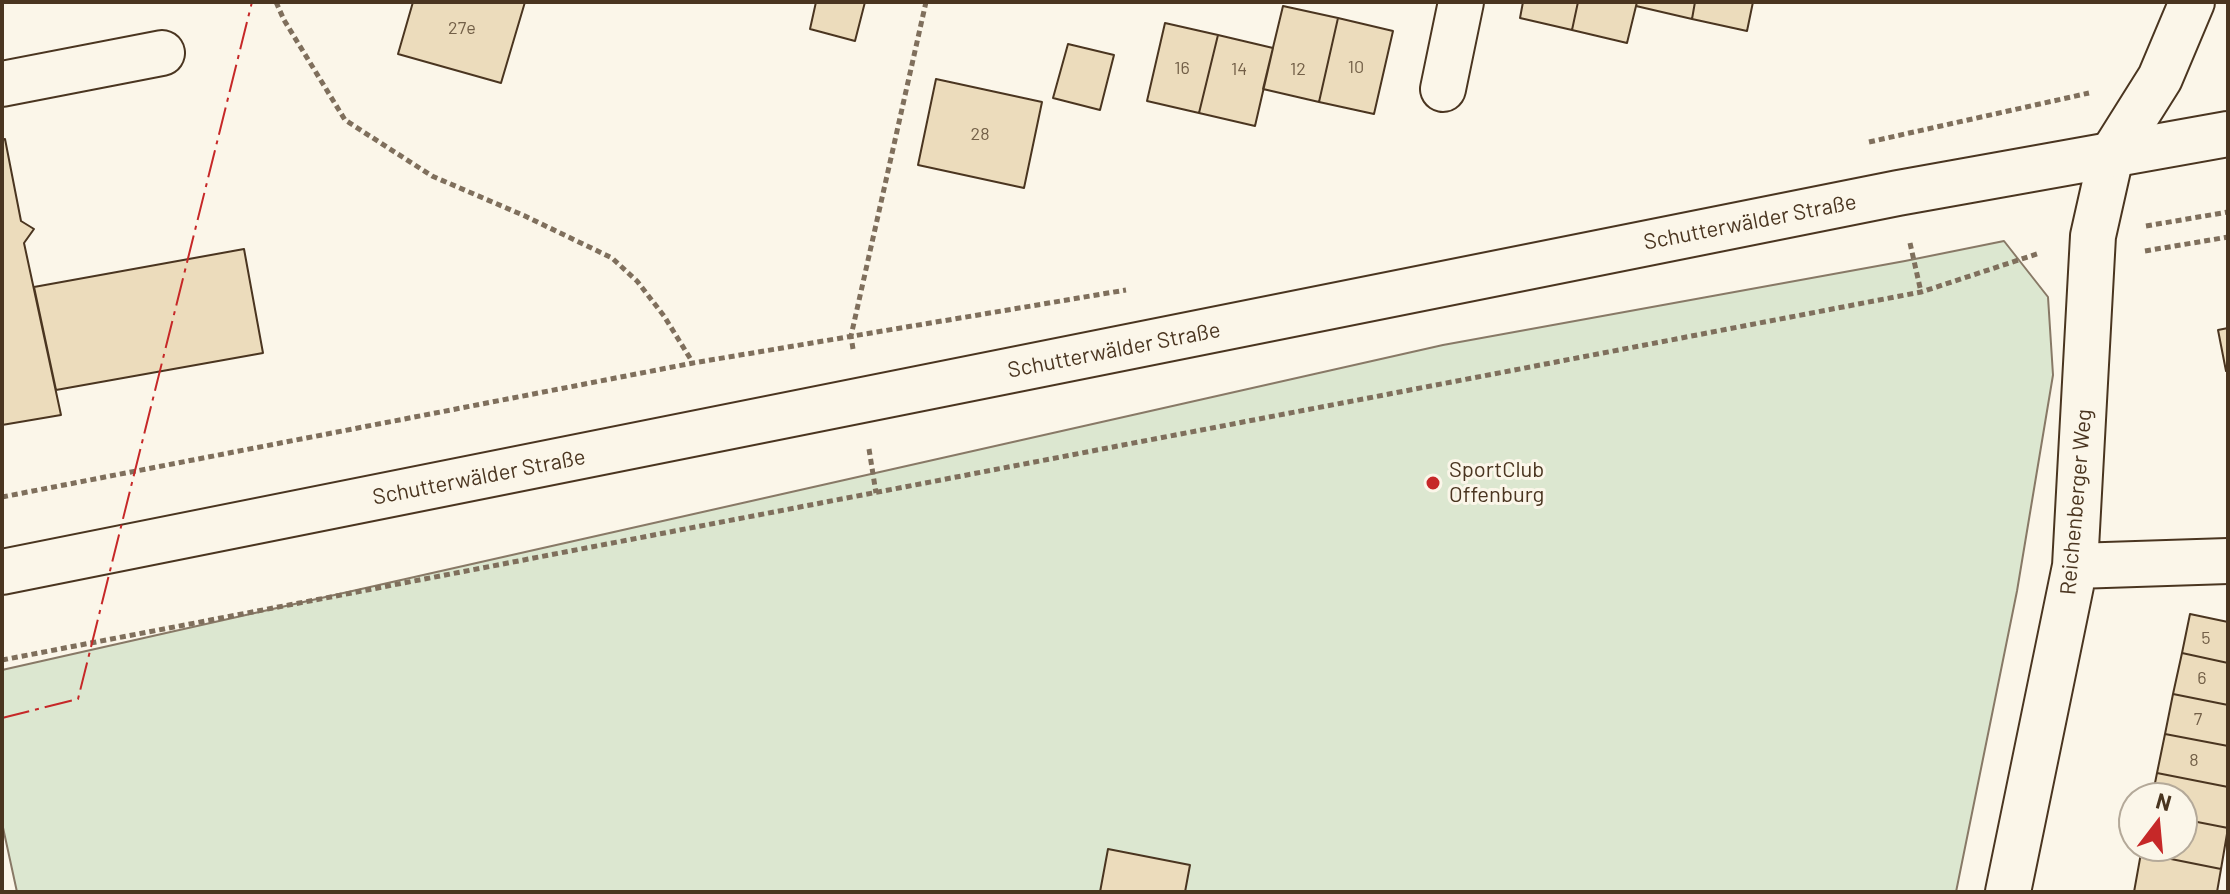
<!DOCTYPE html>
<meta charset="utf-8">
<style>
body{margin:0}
#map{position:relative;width:2230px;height:894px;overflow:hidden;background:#fbf6e9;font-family:Barlow,sans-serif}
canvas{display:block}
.frame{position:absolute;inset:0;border:4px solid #4a3520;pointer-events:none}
.north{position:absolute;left:2118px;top:782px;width:80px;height:80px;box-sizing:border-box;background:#fbf6e9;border:2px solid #b4a999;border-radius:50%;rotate:16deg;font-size:22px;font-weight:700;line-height:32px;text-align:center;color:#4a3520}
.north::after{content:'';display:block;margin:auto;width:28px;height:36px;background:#c62828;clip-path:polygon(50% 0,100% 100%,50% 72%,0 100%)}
</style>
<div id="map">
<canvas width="2230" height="894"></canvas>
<div class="frame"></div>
<div class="north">N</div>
</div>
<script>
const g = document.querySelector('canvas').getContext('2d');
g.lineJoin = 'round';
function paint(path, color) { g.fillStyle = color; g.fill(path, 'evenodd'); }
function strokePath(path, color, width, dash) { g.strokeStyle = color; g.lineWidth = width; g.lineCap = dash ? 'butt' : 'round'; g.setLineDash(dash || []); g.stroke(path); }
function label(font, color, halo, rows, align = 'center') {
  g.font = font + ' Barlow,sans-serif'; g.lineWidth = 6; g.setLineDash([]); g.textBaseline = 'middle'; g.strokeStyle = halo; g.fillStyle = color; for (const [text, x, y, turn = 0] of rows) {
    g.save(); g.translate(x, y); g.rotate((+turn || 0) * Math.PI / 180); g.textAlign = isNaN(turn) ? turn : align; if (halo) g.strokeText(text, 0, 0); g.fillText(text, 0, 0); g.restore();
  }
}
const green = new Path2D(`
 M2004 241 2048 297 2053 375 2017 591 1956 892H17L2 823V670L1443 345 1905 261Z`);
paint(green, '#dce7d0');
strokePath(green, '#887966', 2);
const building = new Path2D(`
 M413 2H525L501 83 398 54Z
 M816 2H865L855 41 810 29Z
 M1523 2H1578L1572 30 1520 18Z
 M1578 2H1637L1627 43 1572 30Z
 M1637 2H1695L1692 19 1636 6Z
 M1695 2H1753L1747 31 1692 19Z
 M1283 6 1338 18 1319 102 1263 89Z
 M1338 18 1393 31 1374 114 1319 102Z
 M1165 23 1218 35 1199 113 1147 101Z
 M1218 35 1273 48 1255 126 1199 113Z
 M1068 44 1114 55 1100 110 1053 98Z
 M936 79 1042 102 1024 188 918 165Z
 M5 139 21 221 34 229 24 243 61 415 2 425V140Z
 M244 249 263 353 56 390 34 287Z
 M2228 328V370L2226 371 2218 330Z
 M2190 614 2228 622V663L2182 653Z
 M2182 653 2228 663V705L2173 694Z
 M2173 694 2228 705V746L2165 734Z
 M2165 734 2228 746V787L2157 773Z
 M2157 773 2228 787V828L2182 819V798H2152Z
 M2182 819 2228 828 2221 869 2141 853 2143 846H2182Z
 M1108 849 1190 865 1185 892H1100Z
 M2141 853 2221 869 2217 892H2134Z`);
paint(building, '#ecdcbc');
strokePath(building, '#4a3520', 2);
const minor = new Path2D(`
 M2 84 162 53
 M1443 89 1461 2
 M2075 566 2228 561
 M2008 892 2075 566 2093 236 2111 156 2160 78 2192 2`);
const major = new Path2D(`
 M2 572 1898 193 2228 134`);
strokePath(minor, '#4a3520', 48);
strokePath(major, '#4a3520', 48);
strokePath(new Path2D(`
 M276 2 284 20 345 120 432 176 525 216 612 258 637 281 664 316 693 363
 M1869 142 2089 93
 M2146 226 2228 212
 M1910 243 1921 292
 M2145 251 2228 237
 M853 349 851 336 926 2
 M869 449 876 493
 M2 497 693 363 1126 290
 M2 660 1921 292 2040 253`), '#7f6f5c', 5, [6, 4]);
strokePath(minor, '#fbf6e9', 44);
strokePath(major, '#fbf6e9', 44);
strokePath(new Path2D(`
 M2 718 78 699 252 2`), '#c62828', 2, [28, 6, 4, 6]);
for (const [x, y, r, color] of [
 [1433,483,8,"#c62828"]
]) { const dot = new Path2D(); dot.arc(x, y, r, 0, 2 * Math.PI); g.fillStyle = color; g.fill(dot); strokePath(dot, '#fbf6e9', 3); }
label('18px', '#725f47', null, [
 ["27e",462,28],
 ["10",1356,67],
 ["16",1182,68],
 ["14",1239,69],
 ["12",1298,69],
 ["28",980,134],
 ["5",2206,638],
 ["6",2202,678],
 ["7",2198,719],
 ["8",2194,760]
]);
label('22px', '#4a3520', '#fbf6e9', [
 ["Schutterwälder Straße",1750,222,-11],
 ["Schutterwälder Straße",1114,350,-11],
 ["Schutterwälder Straße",479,477,-11],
 ["Reichenberger Weg",2076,502,-85]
]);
label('22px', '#4a3520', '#fbf6e9', [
 ["SportClub",1449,470],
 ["Offenburg",1449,495]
], 'left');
</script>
